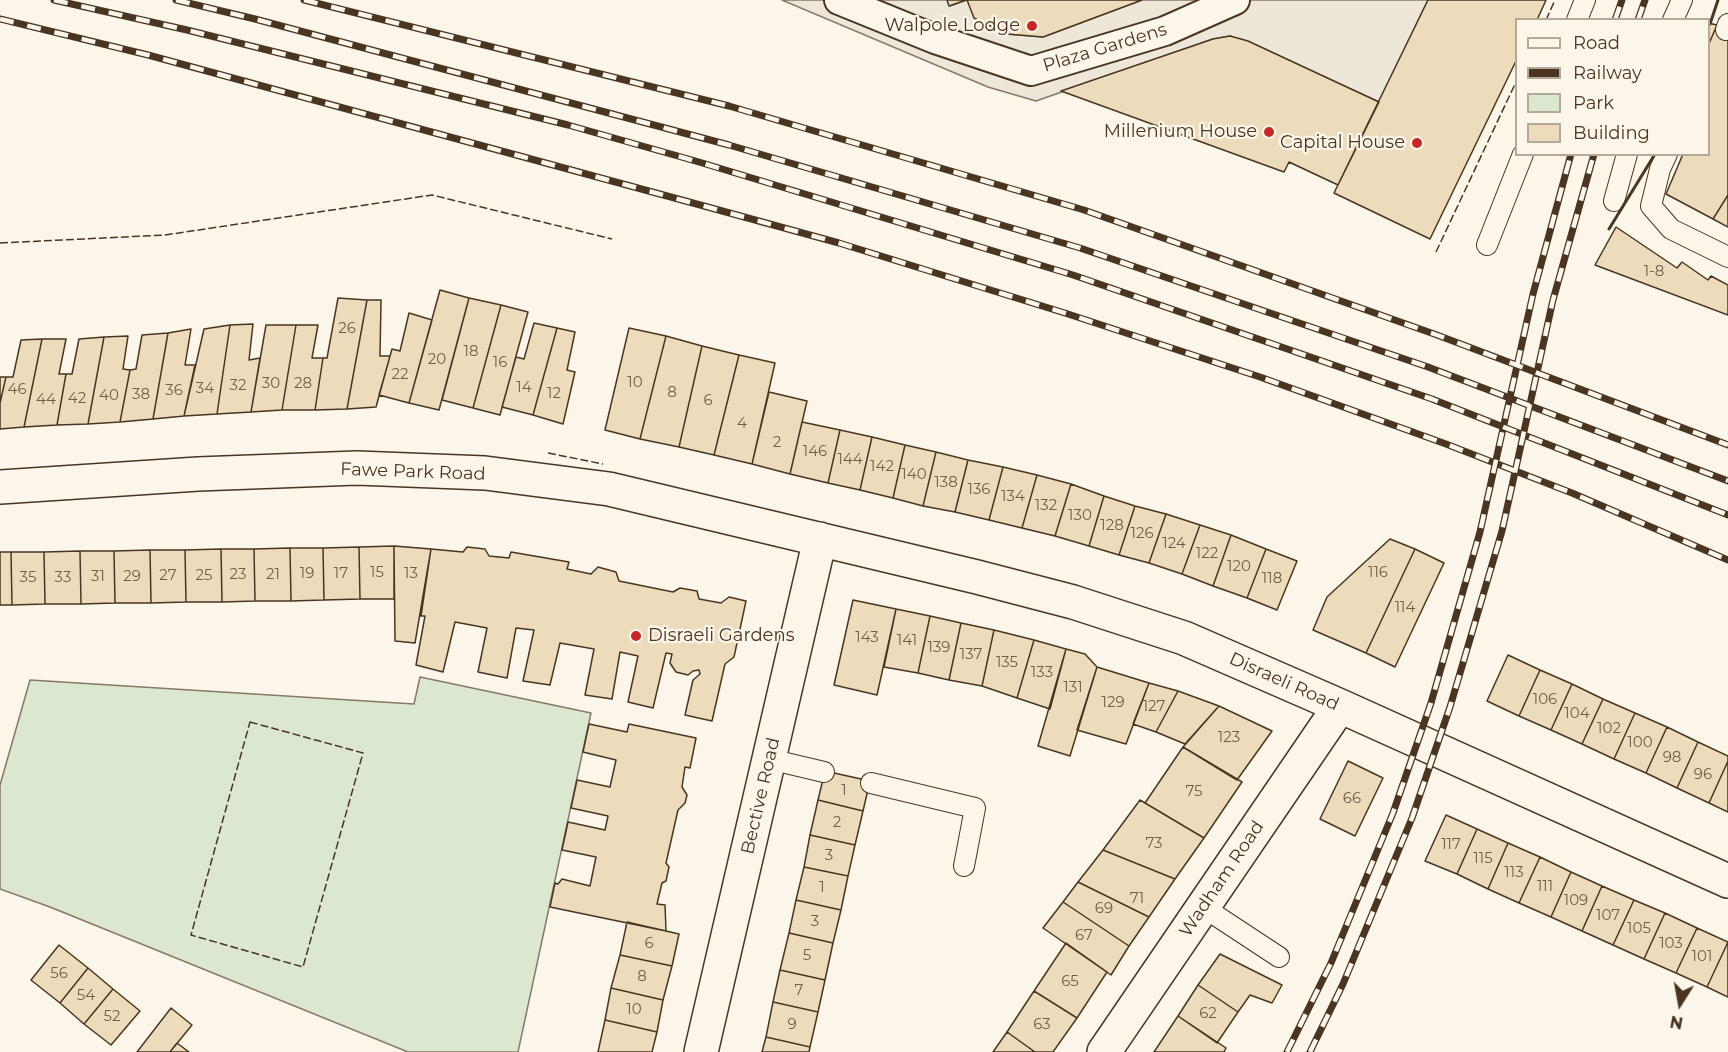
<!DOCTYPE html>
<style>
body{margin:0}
#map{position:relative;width:1728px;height:1052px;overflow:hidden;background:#fbf6e9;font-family:Montserrat,sans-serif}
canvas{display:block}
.legend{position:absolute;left:1515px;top:18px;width:195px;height:138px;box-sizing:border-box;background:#fbf6e9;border:2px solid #b4a999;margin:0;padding:8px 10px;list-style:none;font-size:18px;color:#4a3520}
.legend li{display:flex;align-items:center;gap:12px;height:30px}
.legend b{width:30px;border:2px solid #b4a999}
.north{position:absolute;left:1650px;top:974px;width:60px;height:60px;-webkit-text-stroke:4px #fbf6e9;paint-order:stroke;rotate:191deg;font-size:16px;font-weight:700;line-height:24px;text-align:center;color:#4a3520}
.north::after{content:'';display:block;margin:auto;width:21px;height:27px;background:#4a3520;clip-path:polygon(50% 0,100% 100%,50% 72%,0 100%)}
</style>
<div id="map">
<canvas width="1728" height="1052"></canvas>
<ul class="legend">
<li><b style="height:8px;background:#fbf6e9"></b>Road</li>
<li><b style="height:8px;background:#4a3520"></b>Railway</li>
<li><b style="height:16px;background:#dce7d0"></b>Park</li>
<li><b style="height:16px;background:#ecdcbc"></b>Building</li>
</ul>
<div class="north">N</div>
</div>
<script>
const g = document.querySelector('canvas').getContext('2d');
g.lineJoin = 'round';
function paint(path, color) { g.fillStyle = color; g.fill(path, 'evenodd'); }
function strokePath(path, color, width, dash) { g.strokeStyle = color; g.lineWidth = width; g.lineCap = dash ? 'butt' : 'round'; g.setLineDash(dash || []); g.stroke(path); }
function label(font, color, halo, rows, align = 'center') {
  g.font = font + ' Montserrat,sans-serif'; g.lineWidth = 4.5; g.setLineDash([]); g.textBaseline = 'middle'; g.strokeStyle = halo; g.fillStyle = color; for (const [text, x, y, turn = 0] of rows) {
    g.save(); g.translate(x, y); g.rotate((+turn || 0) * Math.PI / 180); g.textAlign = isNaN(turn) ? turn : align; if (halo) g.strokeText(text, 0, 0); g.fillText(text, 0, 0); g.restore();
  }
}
const green = new Path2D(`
 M420 677 591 713 518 1052H408L50 907 0 889V785L30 680 414 704Z`);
paint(green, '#dce7d0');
strokePath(green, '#887966', 1.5);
const parking = new Path2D(`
 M782 0H947L950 6 967 0 1007 34 1043 37 1142 0H1428L1379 102 1248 42 1230 36 1213 39 1036 101 988 87Z`);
paint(parking, '#ede7d9');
strokePath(parking, '#887966', 1.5);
const building = new Path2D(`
 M947 0H966L949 6Z
 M967 0H1142L1043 37 1007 34 974 18Z
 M1428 0H1546L1537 20H1516V61L1430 239 1334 193Z
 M1708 23 1717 25 1708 46Z
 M1717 25 1728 31V195L1713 219 1666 194 1683 154H1708V46Z
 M1230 36 1248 41 1379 102 1338 185 1289 162 1284 172 1061 91 1213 39Z
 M1728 195V227L1713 219Z
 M1616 227 1677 268 1682 262 1708 280 1711 276 1728 285V315L1595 265Z
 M440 290 469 298 439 410 409 403Z
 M338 298 367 300 347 409 315 410 323 358H327Z
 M469 298 501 305 473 408 442 400Z
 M367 300H381L380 356H390L376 407 347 409Z
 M501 305 528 312 500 415 473 408Z
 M409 313 432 320 409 403 379 395 392 349 400 351Z
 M534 323 557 328 533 415 502 407 516 357 524 359Z
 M253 324 249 360 260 358 251 412 217 414 230 325Z
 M230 325 217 414 184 416 204 329Z
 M266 325H296L282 410 251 412Z
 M296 325H318L312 358H323L315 410H282Z
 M557 328 575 332 567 370 575 372 563 424 533 415Z
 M629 328 666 336 640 439 605 430Z
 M191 329 185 365H195L184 416 153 419 168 333Z
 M168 333 153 419 120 422 130 370 136 369 142 335Z
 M128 336 123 369 130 370 120 422 88 424 104 337Z
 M666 336 702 346 679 447 640 439Z
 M104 337 88 424 57 425 66 374H72L79 339Z
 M42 339H66L59 374H66L57 425 24 427Z
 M42 339 24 427 0 429V403L6 377H13L21 340Z
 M702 346 739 355 714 455 679 447Z
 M739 355 775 363 752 464 714 455Z
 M0 377H6L0 403Z
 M769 392 807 401 790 474 752 464Z
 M802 422 840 430 828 483 790 474Z
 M840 430 872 437 860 490 828 483Z
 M872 437 905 445 893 498 860 490Z
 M905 445 936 452 923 506 893 498Z
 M936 452 968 460 955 512 923 506Z
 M968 460 1003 467 989 520 955 512Z
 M1003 467 1037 475 1022 528 989 520Z
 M1037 475 1071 484 1055 536 1022 528Z
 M1071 484 1104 496 1089 546 1055 536Z
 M1104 496 1135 506 1119 555 1089 546Z
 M1135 506 1166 514 1149 563 1119 555Z
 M1166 514 1200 525 1182 574 1149 563Z
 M1200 525 1231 535 1213 586 1182 574Z
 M1231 535 1266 549 1247 598 1213 586Z
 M1390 539 1415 549 1366 653 1313 630 1327 597Z
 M394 546V599H360L359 547Z
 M394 546 431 549 415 643 395 641Z
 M359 547 360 599 324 600 323 548Z
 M467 547 485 549 489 556 509 558 511 552 569 562 567 569 591 574 598 567 616 572 619 581 673 592 680 588 697 591 699 599 721 603 729 597 746 601 734 657 725 664 712 721 685 715 693 680 700 674 699 670 693 671 688 675 676 672 670 663 672 654 666 653 653 708 628 702 638 656 620 652 612 699 585 695 594 649 560 643 550 685 523 681 534 630 516 628 507 678 478 672 487 628 455 622 443 672 416 665 425 616H421L431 549 463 552Z
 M290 548 291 601H255L254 549Z
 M290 548H323L324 600 291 601Z
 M221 549 222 602H186L185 550Z
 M221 549H254L255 601 222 602Z
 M1266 549 1297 561 1277 610 1247 598Z
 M1415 549 1444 563 1395 667 1366 653Z
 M150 550 151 603H115L114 551Z
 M150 550H185L186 602 151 603Z
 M80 551 81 604H45L44 552Z
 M80 551H114L115 603 81 604Z
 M0 552H11L12 605H0Z
 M11 552H44L45 604 12 605Z
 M853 600 896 609 877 695 834 685Z
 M896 609 930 616 918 673 884 667Z
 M930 616 961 623 949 680 918 673Z
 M961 623 994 630 982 686 949 680Z
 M994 630 1034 640 1017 698 982 686Z
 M1034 640 1066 649 1050 709 1017 698Z
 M1066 649 1085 654 1097 667 1070 756 1038 746Z
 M1508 655 1540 670 1519 716 1487 701Z
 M1097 667 1149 683 1126 744 1077 730Z
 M1540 670 1572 684 1551 730 1519 716Z
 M1149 683 1178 691 1156 732 1133 724Z
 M1572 684 1603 699 1582 744 1551 730Z
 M1178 691 1219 706 1185 744 1156 732Z
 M1603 699 1635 713 1614 759 1582 744Z
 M1219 706 1272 731 1237 780 1183 747Z
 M1635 713 1667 727 1646 773 1614 759Z
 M589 724 627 732 629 724 696 738 690 768 685 767 682 787 687 795 685 803 678 810 666 863 669 867 666 881 662 883 657 904 665 905 666 931 550 907 555 883 558 884 562 879 590 886 596 857 562 850 568 822 605 830 608 816 571 808 577 780 610 787 616 760 583 752Z
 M1667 727 1698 742 1677 788 1646 773Z
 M1698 742 1728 756V761L1709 803 1677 788Z
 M1183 747 1242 782 1204 838 1145 803Z
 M1348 761 1383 778 1355 836 1320 819Z
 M1728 761V812L1709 803Z
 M825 771 870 781 863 811 818 800Z
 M818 800 863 811 855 845 810 835Z
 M1140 800 1204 838 1175 879 1103 850Z
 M1446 815 1477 829 1457 874 1425 861Z
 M1477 829 1508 843 1488 889 1457 874Z
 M810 835 855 845 848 876 804 867Z
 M1508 843 1540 857 1519 903 1488 889Z
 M1103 850 1175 879 1149 917 1078 882Z
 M1540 857 1571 872 1551 917 1519 903Z
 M804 867 848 876 841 910 796 900Z
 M1571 872 1602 886 1582 931 1551 917Z
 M1078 882 1149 917 1129 946 1063 902Z
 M1602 886 1634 900 1613 945 1582 931Z
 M796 900 841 910 833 943 789 933Z
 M1634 900 1665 913 1644 959 1613 945Z
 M1063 902 1129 946 1111 975 1043 928Z
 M1665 913 1697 928 1676 973 1644 959Z
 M627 922 679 934 672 966 620 955Z
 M1697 928 1728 942 1707 987 1676 973Z
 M789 933 833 943 825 980 780 970Z
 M1728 942V997L1707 987Z
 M1066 943 1107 972 1077 1018 1034 991Z
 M59 945 88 968 60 1003 31 980Z
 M1220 954 1282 985 1272 1003 1250 995 1238 1012 1198 985Z
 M620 955 672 966 663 1000 611 988Z
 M88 968 113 989 84 1024 60 1003Z
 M780 970 825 980 818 1012 773 1002Z
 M1198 985 1238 1012 1217 1043 1178 1016Z
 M611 988 663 1000 657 1032 605 1020Z
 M113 989 140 1011 111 1045 84 1024Z
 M1034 991 1077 1018 1053 1052H1035L1007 1032Z
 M773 1002 818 1012 810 1047 766 1037Z
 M171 1008 192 1025 170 1052H137Z
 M1178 1016 1226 1048 1224 1052H1154Z
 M605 1020 657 1032 652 1052H598Z
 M1007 1032 1035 1052H993Z
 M766 1037 810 1047 809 1052H762Z
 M177 1043 189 1052H170Z`);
paint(building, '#ecdcbc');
strokePath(building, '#4a3520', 1.5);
const service = new Path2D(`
 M1577 20 1585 0
 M1673 20 1682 0
 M1726 30 1728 24
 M1667 154 1660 169 1651 206 1671 229 1728 257
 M1614 201 1627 154
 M1487 245 1523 154
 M769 759 824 772
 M871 783 975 808 964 866
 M1203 907 1279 957`);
const pedestrian = new Path2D(`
 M839 0 935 39 1031 71 1165 31 1235 0`);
const minor = new Path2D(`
 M0 487 198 474 357 468 485 473 609 489 977 577 1073 602 1184 638 1340 706 1728 881
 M701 1052 820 539
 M1104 1052 1340 706`);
strokePath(service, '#4a3520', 22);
strokePath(pedestrian, '#4a3520', 32);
strokePath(minor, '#4a3520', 36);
strokePath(service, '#fbf6e9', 20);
strokePath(pedestrian, '#fbf6e9', 28);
strokePath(minor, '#fbf6e9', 33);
const rail = new Path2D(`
 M54 0 187 30 568 125 699 162 1073 275 1432 399 1728 515
 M176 0 255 19 729 145 1080 248 1428 367 1728 481
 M304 0 729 106 1084 210 1437 335 1728 445
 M0 19 148 55 715 209 839 243 1068 314 1260 377 1446 444 1572 493 1728 560
 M1615 20 1622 0
 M1638 20 1645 0
 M1287 1052 1331 963 1393 813 1431 703 1480 532 1533 294 1571 154
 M1310 1052 1343 984 1412 818 1450 707 1502 531 1553 300 1594 154`);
strokePath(rail, '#4a3520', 7);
strokePath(rail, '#fbf6e9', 4.5, [14]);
strokePath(new Path2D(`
 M1546 20 1555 0
 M0 243 165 235 432 195 612 239
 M1436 252 1516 82
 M548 453 603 464
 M250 722 363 753 303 967 191 935Z`), '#4a3520', 1.5, [8, 3]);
strokePath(new Path2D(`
 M1710 24 1718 0
 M1609 229 1655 154`), '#4a3520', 3);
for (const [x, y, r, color] of [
 [1032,26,6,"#c62828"],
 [1269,132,6,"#c62828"],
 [1417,143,6,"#c62828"],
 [636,636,6,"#c62828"]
]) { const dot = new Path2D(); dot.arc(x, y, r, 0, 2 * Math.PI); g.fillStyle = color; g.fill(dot); strokePath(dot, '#fbf6e9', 2); }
label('15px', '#725f47', null, [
 ["1-8",1654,272],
 ["26",347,329],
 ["18",471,352],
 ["20",437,360],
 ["16",500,363],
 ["22",400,375],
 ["10",635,383],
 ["30",271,384],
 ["28",303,384],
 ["32",238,386],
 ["14",524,388],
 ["34",205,389],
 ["46",17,390],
 ["36",174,391],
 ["8",672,393],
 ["12",554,394],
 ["38",141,395],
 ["40",109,396],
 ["42",77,399],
 ["44",46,400],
 ["6",708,401],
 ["4",742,424],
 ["2",777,443],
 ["146",815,452],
 ["144",850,460],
 ["142",882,467],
 ["140",914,475],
 ["138",946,483],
 ["136",979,490],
 ["134",1013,497],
 ["132",1046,506],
 ["130",1080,516],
 ["128",1112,526],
 ["126",1142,534],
 ["124",1174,544],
 ["122",1207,554],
 ["120",1239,567],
 ["15",377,573],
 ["116",1378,573],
 ["19",307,574],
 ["17",341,574],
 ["13",411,574],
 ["23",238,575],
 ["21",273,575],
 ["27",168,576],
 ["25",204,576],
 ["31",98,577],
 ["29",132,577],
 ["35",28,578],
 ["33",63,578],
 ["118",1272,579],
 ["114",1405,608],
 ["143",867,638],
 ["141",907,641],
 ["139",939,648],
 ["137",971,655],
 ["135",1007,663],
 ["133",1042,673],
 ["131",1073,688],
 ["106",1545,700],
 ["129",1113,703],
 ["127",1154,707],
 ["104",1577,714],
 ["102",1609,729],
 ["123",1229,738],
 ["100",1640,743],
 ["98",1672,758],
 ["96",1703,775],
 ["1",844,791],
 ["75",1194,792],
 ["66",1352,799],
 ["2",837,823],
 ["73",1154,844],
 ["117",1451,845],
 ["3",829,856],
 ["115",1483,859],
 ["113",1514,873],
 ["111",1545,887],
 ["1",822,888],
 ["71",1137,899],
 ["109",1576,901],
 ["69",1104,909],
 ["107",1608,916],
 ["3",815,922],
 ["105",1639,929],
 ["67",1084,936],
 ["6",649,944],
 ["103",1671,944],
 ["5",807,956],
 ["101",1702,957],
 ["56",59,974],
 ["8",642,977],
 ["65",1070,982],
 ["7",799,991],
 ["54",86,996],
 ["10",634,1010],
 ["62",1208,1014],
 ["52",112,1017],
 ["9",792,1025],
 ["63",1042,1025]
]);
label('18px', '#4a3520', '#fbf6e9', [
 ["Walpole Lodge",1020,26],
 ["Millenium House",1257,132],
 ["Capital House",1405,143],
 ["Disraeli Gardens",648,636,"left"]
], 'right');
label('18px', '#4a3520', '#fbf6e9', [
 ["Plaza Gardens",1105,48,-17],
 ["Fawe Park Road",413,472,2],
 ["Disraeli Road",1284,682,24],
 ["Bective Road",761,796,-77],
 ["Wadham Road",1222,879,-56]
]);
</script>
